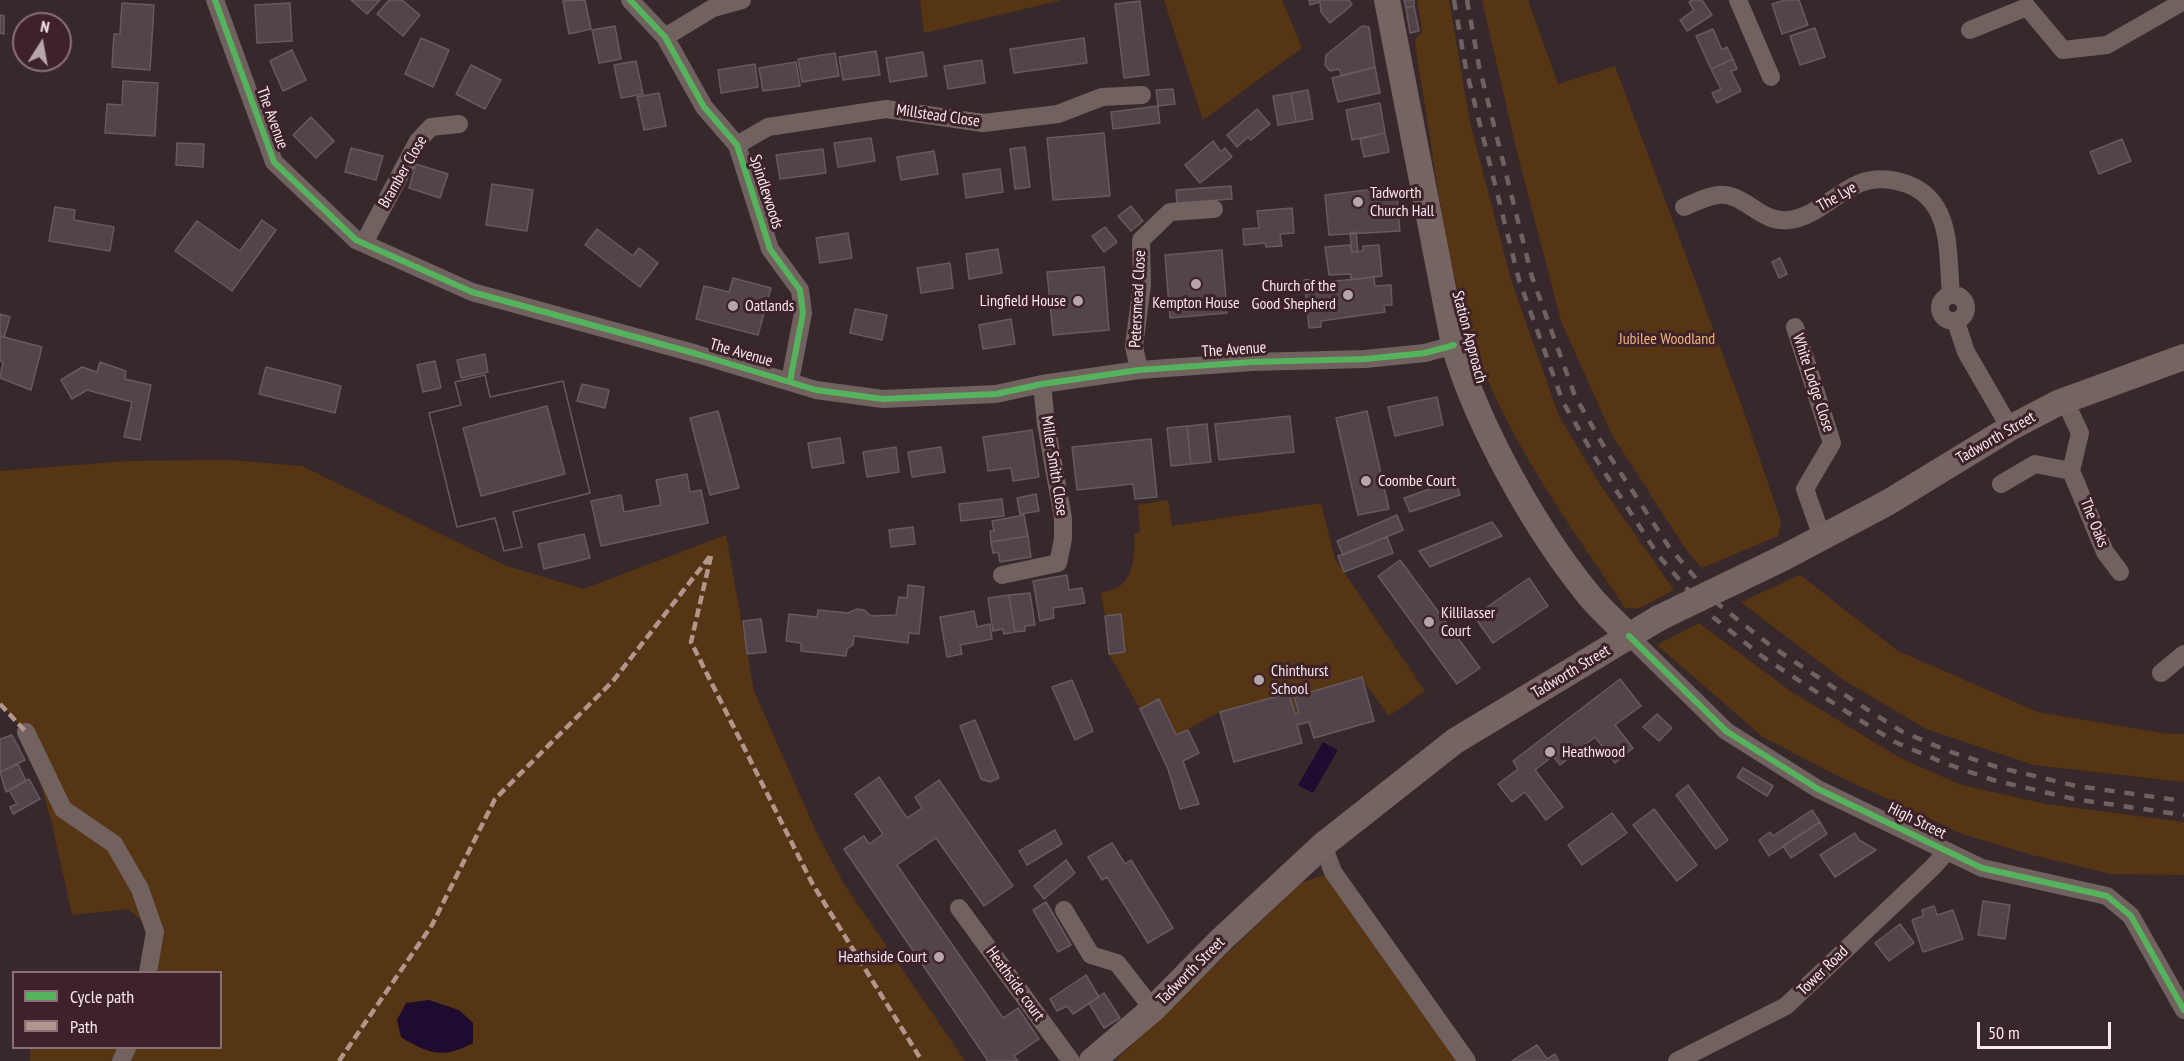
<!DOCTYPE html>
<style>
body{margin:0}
#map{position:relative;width:2184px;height:1061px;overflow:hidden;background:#37282c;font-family:"PT Sans Narrow",sans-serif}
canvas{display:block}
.legend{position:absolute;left:12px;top:971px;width:210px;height:78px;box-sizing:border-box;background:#3d2229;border:2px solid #897177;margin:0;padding:8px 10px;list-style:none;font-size:18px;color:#fbe8ec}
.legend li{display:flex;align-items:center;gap:12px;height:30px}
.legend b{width:30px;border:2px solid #897177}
.north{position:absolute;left:12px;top:12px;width:60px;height:60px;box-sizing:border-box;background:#3d2229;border:2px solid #897177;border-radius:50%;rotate:11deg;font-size:16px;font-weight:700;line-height:24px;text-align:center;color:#fbe8ec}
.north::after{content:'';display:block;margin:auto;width:21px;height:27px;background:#b6a5a9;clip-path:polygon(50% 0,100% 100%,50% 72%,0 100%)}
.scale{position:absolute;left:1977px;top:1022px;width:134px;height:27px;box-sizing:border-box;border:3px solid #fbe8ec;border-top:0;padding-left:8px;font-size:18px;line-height:21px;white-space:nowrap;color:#fbe8ec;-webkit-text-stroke:4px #3d2229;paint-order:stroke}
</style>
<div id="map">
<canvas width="2184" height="1061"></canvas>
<ul class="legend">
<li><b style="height:8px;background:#56b35d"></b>Cycle path</li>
<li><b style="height:8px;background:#b2968c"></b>Path</li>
</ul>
<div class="north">N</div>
<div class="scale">50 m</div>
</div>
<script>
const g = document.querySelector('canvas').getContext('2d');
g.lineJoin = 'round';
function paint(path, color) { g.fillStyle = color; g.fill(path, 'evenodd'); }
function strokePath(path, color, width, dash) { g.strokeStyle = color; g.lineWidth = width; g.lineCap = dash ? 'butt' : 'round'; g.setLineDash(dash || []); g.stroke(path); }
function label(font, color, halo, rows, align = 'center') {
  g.font = font + ' "PT Sans Narrow",sans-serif'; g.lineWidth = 6; g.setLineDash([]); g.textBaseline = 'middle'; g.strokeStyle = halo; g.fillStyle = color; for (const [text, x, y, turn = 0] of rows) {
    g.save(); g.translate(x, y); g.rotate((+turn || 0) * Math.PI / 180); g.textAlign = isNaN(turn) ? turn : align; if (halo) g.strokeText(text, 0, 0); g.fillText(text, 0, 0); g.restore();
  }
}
paint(new Path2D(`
 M920 0H1062L924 33Z
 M1164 0H1282L1302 48 1203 120Z
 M1417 0H1449L1470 122 1511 280 1559 416 1601 486 1674 590 1640 608H1625C1569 523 1505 438 1472 339 1443 253 1435 159 1419 71L1415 40 1422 31Z
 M1482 0H1528L1558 84 1615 66 1742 406 1781 522 1778 536 1702 568 1687 551 1612 435 1561 321 1517 152Z
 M230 460 302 466 504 565 583 589 726 535 754 691 817 834 844 884 965 1061H30V1048H220V972H148L155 932 128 909 72 915 52 824 26 732 0 704V471L128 461Z
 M1168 500 1172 526 1321 503 1335 559 1425 691 1389 716 1361 678 1294 697 1299 713 1295 714 1288 693 1220 712 1176 735 1140 709 1109 654 1125 651 1121 614 1105 616 1101 592C1132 592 1136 559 1134 534L1140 532 1138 505Z
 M1800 575 1898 651 2038 712 2169 734H2184V782L2034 765 1926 729 1842 679 1741 602Z
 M1699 623 1792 692 1900 758 1961 785 2046 804 2184 822V875L2111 874 2032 855 1962 834 1834 774 1763 737 1657 645Z
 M1333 872 1467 1061H1115L1301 883Z`), '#553513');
paint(new Path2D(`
 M1323 742 1338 750 1313 793 1298 785Z
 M429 1000 459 1010 473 1023V1043C444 1059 428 1054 401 1037L397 1020 406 1003Z`), '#1e0c30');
const building = new Path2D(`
 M351 0H380L367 14Z
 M389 0H402L420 15 403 36 377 14Z
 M585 0 591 29 569 34 563 1Z
 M1309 0H1349L1352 5 1330 23 1321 12 1320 2 1310 5Z
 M1404 0H1414V6L1406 8Z
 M1692 0H1702L1712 15 1687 31 1680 20 1694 10 1689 2Z
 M1785 0H1799L1808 25 1782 34 1772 4Z
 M1140 1 1149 75 1124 78 1115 4Z
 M122 3 154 5 150 70 112 67 114 34H120Z
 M290 3 292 41 257 43 255 5Z
 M1414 6 1419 31 1410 33 1406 8Z
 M0 15 4 16V34L0 33Z
 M615 26 621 59 599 63 592 30Z
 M1362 26 1369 27 1375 67 1342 76 1339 69 1330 71 1325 65 1326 55Z
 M1815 28 1825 57 1800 65 1790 36Z
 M1713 29 1722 50 1727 47 1733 59 1711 69 1696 36Z
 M421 38 449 50 433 87 405 74Z
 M1084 38 1087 63 1014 73 1010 49Z
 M292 50 306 80 283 91 270 61Z
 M876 51 880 75 843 80 839 57Z
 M923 52 927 76 890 82 886 58Z
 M835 53 839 76 802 82 798 59Z
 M1733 59 1737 69 1731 71 1741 91 1717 103 1712 93 1721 89 1711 69Z
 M982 60 985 83 948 89 944 66Z
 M636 61 643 94 621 98 614 65Z
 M796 62 800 86 763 91 759 68Z
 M755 64 758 87 721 93 718 70Z
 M471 65 501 80 485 109 456 94Z
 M1375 67 1380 93 1338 102 1332 78Z
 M123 81 158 83 155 136 105 133 107 104 122 105Z
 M1173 89 1175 104 1158 106 1156 90Z
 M1308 90 1313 119 1296 122 1291 93Z
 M659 93 666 126 644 130 637 97Z
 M1291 93 1296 122 1278 125 1273 96Z
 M1380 103 1385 133 1352 140 1346 110Z
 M1158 106 1160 123 1113 129 1111 112Z
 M1257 109 1270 124 1251 140 1248 137 1237 147 1227 135Z
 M311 117 334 141 316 158 293 135Z
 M1104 133 1110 196 1053 200 1047 138Z
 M1385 133 1389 152 1364 157 1360 139Z
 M871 138 875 161 838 167 834 143Z
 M2122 139 2131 161 2099 174 2090 152Z
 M1213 141 1221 152 1225 148 1232 157 1200 183 1185 165Z
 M177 143 204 144 203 167 176 165Z
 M1025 147 1030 187 1015 189 1010 149Z
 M351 148 383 156 376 180 345 172Z
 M823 149 826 173 780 179 776 155Z
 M934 151 938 174 901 180 897 157Z
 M416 164 448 174 440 198 409 188Z
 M1000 169 1003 192 966 198 963 174Z
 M492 184 533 190 527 231 486 225Z
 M1231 186 1232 199 1177 203 1176 190Z
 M1383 188 1385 197 1397 196 1400 231 1329 235 1325 195Z
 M1131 206 1143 221 1131 231 1118 216Z
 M55 207 75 210 74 220 114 227 110 251 49 241Z
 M1292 208 1294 233 1280 234 1282 246 1266 247 1265 243 1244 245 1243 229 1259 228 1257 211Z
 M262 220 276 230 232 291 175 251 197 221 240 251Z
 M1105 227 1117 242 1104 252 1092 236Z
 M597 229 633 256 639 248 658 263 640 287 585 245Z
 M1356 232 1358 252H1352L1350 233Z
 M848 233 852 258 820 263 816 238Z
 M1350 245 1352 252 1363 251V246L1379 245 1382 276 1351 280V274L1329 275 1325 247Z
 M998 249 1002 273 969 279 966 254Z
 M1222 250 1227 313 1170 318 1165 255Z
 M1780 258 1787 274 1779 278 1772 262Z
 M950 263 953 288 921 293 917 268Z
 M1104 267 1109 330 1053 335 1047 272Z
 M1374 277 1375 286 1391 285 1392 305H1384L1385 312 1321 321V327L1309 328 1304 280 1317 279 1318 283Z
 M733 278 771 288 758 335 696 319 704 286 729 292Z
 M855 309 887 315 882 340 850 333Z
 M0 314 10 317 4 337 0 336Z
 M1011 319 1015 344 983 349 979 325Z
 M0 336 42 347 31 390 0 378 3 362 0 361Z
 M485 354 488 372 461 378 457 360Z
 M435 361 441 388 423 392 417 365Z
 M100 362 126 371 125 379 151 385 140 440 124 437 132 402 87 390 72 399 61 380 82 367 97 372Z
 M266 367 341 386 335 413 259 394Z
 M485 375 490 397 563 381 590 493 513 512 522 547 504 551 495 518 457 527 429 413 461 405 455 382ZM547 406 565 474 481 496 463 428Z
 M485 375 490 397 563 381 590 493 513 512 522 547 504 551 495 518 457 527 429 413 461 405 455 382Z
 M582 384 609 390 605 408 577 401Z
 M1437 397 1443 425 1395 436 1388 407Z
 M718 411 739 488 710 495 690 418Z
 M1367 411 1389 509 1358 515 1336 418Z
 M1290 416 1294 452 1219 460 1215 424Z
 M1207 424 1211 462 1191 464 1187 426Z
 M1187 426 1191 464 1171 466 1167 428Z
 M1032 430 1039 477 1013 481 1011 468 988 471 983 437Z
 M840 438 844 463 812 468 808 443Z
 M1151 439 1157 497 1135 499 1133 484 1077 490 1072 447Z
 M896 447 899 472 867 477 863 452Z
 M941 447 945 472 912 477 908 452Z
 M687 474 690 492 701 490 708 523 601 546 591 501 621 495 624 512 661 505 656 480Z
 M1455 480 1460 495 1410 512 1404 498Z
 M1036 494 1039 511 1020 514 1017 498Z
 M1002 499 1004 516 961 521 959 504Z
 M1024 515 1028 536 991 542 990 531H994L992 521Z
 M1397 515 1403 530 1343 555 1337 541Z
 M1492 522 1502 536 1430 567 1419 551Z
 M913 527 915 544 891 547 889 530Z
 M584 534 590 558 544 569 538 544Z
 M1028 536 1031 557 1000 562 998 552 993 553 991 542Z
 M1387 537 1393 553 1344 572 1338 556Z
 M1400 560 1480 668 1457 684 1378 576Z
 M1067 575 1069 590 1082 588 1085 603 1053 608 1054 618 1040 621 1033 581Z
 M1529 578 1548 606 1493 643 1474 616Z
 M908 585 924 587 919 634 909 633 908 643 854 636 853 645 847 649 846 656 801 651V643L786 641 789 614 817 617 818 610 848 613 857 609 864 610 871 616 896 615 899 597 907 598Z
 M1030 593 1035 625 1025 626V631L1015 632 1009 595Z
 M1009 595 1015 632 1004 634 1003 629 993 631 988 598Z
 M974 611 977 627 990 624 992 639 960 645 962 654 947 657 940 617Z
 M1121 614 1125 652 1109 654 1105 616Z
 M761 619 766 652 747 654 743 621Z
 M1362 677 1374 721 1314 738 1309 722 1297 725 1302 743 1234 762 1220 712 1289 693 1295 714 1299 713 1294 697Z
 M1620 679 1641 706 1615 725 1633 748 1615 763 1595 737 1560 765 1553 756 1535 770 1563 807 1546 820 1525 792 1512 802 1498 784 1518 769 1513 761Z
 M1072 680 1093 731 1075 740 1052 687Z
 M1159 699 1176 735 1188 730 1199 753 1183 761 1199 804 1180 809 1168 769 1140 709Z
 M1657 714 1672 728 1659 741 1643 727Z
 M975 720 999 778 990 782 981 779 960 726Z
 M12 735 25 760 0 772V739Z
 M18 764 26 781 6 792 0 772Z
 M1743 768 1773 786 1767 796 1737 777Z
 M879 777 907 818 922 808 915 797 939 780 1013 886 984 906 936 838 897 865 1003 1018 1018 1008 1039 1039 1014 1056 1018 1061H988L844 849 864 836 869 844 883 834 855 794Z
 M29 779 40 799 13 814 10 807 17 804 9 790Z
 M1688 785 1728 840 1716 849 1676 795Z
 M1654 809 1697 865 1677 881 1633 825Z
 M1812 810 1820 822 1769 856 1759 840 1770 832 1773 836Z
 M1612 813 1627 833 1582 865 1568 845Z
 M1820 822 1827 834 1791 858 1783 846Z
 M1055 830 1062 844 1027 865 1019 851Z
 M1855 833 1859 840 1876 850 1835 877 1820 855Z
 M1112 843 1125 864 1131 860 1173 928 1148 943 1107 877 1102 880 1088 857Z
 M1066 860 1075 873 1044 899 1034 886Z
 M1983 901 2010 905 2005 939 1978 935Z
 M1046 902 1071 945 1058 952 1033 910Z
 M1934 906 1937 915 1953 910 1963 939 1923 952 1912 920 1923 916 1922 910Z
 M1900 924 1914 943 1889 961 1875 943Z
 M1086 975 1099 997 1073 1014 1067 1006 1057 1011 1050 999Z
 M1104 993 1120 1018 1104 1028 1089 1003Z
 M1537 1045 1547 1059 1555 1054 1559 1061H1512Z`);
paint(building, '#53444c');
strokePath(building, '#665a60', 1.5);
strokePath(new Path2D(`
 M215 0 274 162 356 240 472 292 697 354 816 390 883 399 996 394 1042 384 1139 370 1252 362 1365 359 1425 353 1454 345
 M630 0 665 37 704 107 737 145 770 249 800 290 803 313 790 381
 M1738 0 1771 77
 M1970 30 2027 7 2063 50 2107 45 2184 1
 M665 37 713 8 742 0
 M737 145 768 127 886 109 983 123 1058 114 1102 97 1142 95
 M1684 207C1694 203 1707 196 1718 195 1745 192 1760 224 1789 220 1815 217 1835 194 1858 184 1874 177 1890 178 1907 184 1953 201 1947 252 1951 294
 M364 243 418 141 431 127 459 124
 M1940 308a13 13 0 1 1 26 0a13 13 0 1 1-26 0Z
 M1956 322 1966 352 2010 428
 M1795 327 1832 443 1805 489 1822 537
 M1139 370 1134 346 1142 285 1141 240 1170 212 1214 209
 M2065 401 2080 433 2071 471 2105 552 2120 572
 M2001 484 2035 464 2071 471
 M1002 575 1058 563 1063 539V518L1046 424 1042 384
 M1629 636 1726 731 1818 789 1982 868 2107 896 2131 916 2184 1010
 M2161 673 2184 654
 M26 732 63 809 114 844 140 889 155 932 148 972
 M1323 845 1333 872 1467 1061
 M959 908 1071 1061
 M1064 910 1091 955 1117 963 1153 1009
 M121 1061 127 1048
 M1677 1061 1786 1006 1933 867 1947 851`), '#716260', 18);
strokePath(new Path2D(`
 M1387 0 1454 345C1477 425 1535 529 1588 594 1600 609 1615 622 1629 636
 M1783 558 1887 503 2010 428 2058 403 2184 357
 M1092 1061 1153 1009 1222 939 1323 845 1455 741 1659 618`), '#756462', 26);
strokePath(new Path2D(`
 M1454 0 1466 69 1519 280 1563 402 1596 459 1658 555 1709 614 1763 657 1847 712 1895 742 1944 763 1993 780 2074 799 2184 815
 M1467 0 1479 66 1532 277 1575 396 1607 452 1669 547 1718 604 1771 646 1854 701 1901 731 1948 751 1997 767 2076 786 2184 801`), '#6f6262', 4.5, [10, 10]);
strokePath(new Path2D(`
 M1659 618 1783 558`), '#756462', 26);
strokePath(new Path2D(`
 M711 556 691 642 812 883 922 1061
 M0 704 26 732
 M339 1061 432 925 495 799 613 681 711 555`), '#b2968c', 4.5, [9, 4.5]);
strokePath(new Path2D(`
 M215 0 274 162 356 240 472 292 697 354 816 390 883 399 996 394 1042 384 1139 370 1252 362 1365 359 1425 353 1454 345
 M630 0 665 37 704 107 737 145 770 249 800 290 803 313 790 381
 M1629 636 1726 731 1818 789 1982 868 2107 896 2131 916 2184 1010`), '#56b35d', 6);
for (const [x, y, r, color] of [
 [1358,202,6,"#b6a5a9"],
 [1196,284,6,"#b6a5a9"],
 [1348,295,6,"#b6a5a9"],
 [1078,301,6,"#b6a5a9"],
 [733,306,6,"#b6a5a9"],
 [1366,481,6,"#b6a5a9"],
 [1429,622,6,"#b6a5a9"],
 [1259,680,6,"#b6a5a9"],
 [1550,752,6,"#b6a5a9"],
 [939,957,6,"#b6a5a9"]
]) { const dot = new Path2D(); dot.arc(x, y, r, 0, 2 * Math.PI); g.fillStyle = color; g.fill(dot); strokePath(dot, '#3d2229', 2); }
label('16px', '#fbe8ec', '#3d2229', [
 ["Millstead Close",938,116,8],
 ["The Avenue",272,118,70],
 ["Bramber Close",403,172,-60],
 ["Spindlewoods",766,192,72],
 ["The Lye",1837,197,-30],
 ["Petersmead Close",1138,299,-87],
 ["Station Approach",1469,337,75],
 ["The Avenue",1234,350,-4],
 ["The Avenue",741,353,16],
 ["White Lodge Close",1813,383,72],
 ["Tadworth Street",1996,438,-30],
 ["Miller Smith Close",1054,466,81],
 ["The Oaks",2094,523,68],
 ["Tadworth Street",1571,672,-31],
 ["High Street",1917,821,26],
 ["Tadworth Street",1191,971,-45],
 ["Tower Road",1823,971,-44],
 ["Heathside court",1015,984,54]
]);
label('16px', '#fbe8ec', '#3d2229', [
 ["Tadworth",1370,193],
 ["Church Hall",1370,211],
 ["Church of the",1336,286,"right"],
 ["Good Shepherd",1336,304,"right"],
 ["Lingfield House",1066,301,"right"],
 ["Kempton House",1196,303,"center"],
 ["Oatlands",745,306],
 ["Coombe Court",1378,481],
 ["Killilasser",1441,613],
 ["Court",1441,631],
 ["Chinthurst",1271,671],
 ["School",1271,689],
 ["Heathwood",1562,752],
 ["Heathside Court",927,957,"right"]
], 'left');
label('16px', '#f2b579', '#3d2229', [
 ["Jubilee Woodland",1667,339]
]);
</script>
